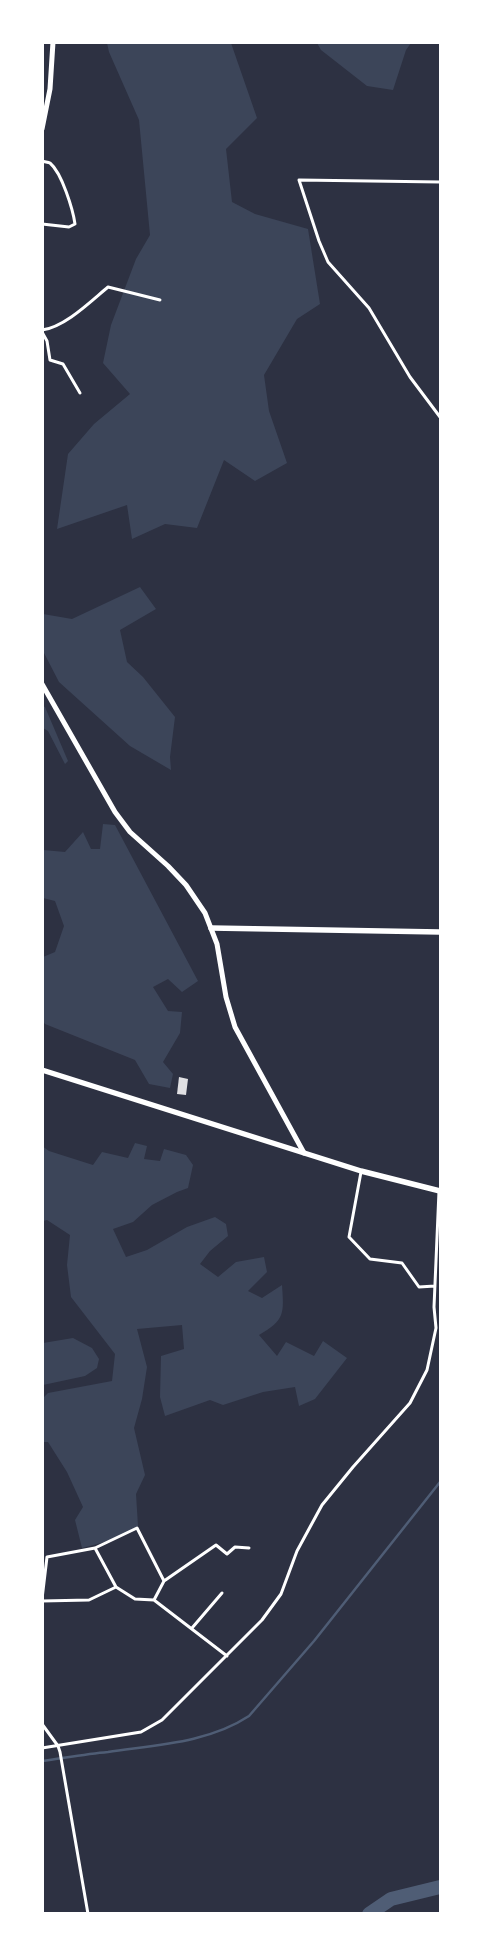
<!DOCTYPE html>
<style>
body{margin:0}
#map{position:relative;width:483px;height:1956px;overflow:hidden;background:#2d3142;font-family:Ubuntu,sans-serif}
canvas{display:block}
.frame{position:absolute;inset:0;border:44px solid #fff;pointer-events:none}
</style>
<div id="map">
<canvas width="483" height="1956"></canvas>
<div class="frame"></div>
</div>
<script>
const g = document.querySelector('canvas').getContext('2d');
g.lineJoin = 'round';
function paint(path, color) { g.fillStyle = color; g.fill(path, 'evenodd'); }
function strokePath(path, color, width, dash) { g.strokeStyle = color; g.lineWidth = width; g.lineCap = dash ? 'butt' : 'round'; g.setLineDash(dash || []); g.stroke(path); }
paint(new Path2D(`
 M107 43H231L257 118 226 149 232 202 255 214 308 229 320 304 297 319 264 375 269 411 287 463 255 481 224 460 197 528 165 524 132 539 127 505 57 529 68 454 94 424 130 394 103 363 111 325 136 259 150 235 139 120 109 52Z
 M317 43H411L406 50 393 90 367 86 321 50Z
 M140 587 156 609 120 630 127 662 143 677 175 717 170 757 171 770 130 746 59 682 43 651V614L72 619Z
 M43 706 45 707 68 761 65 764 48 731 43 728Z
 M103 824 115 825 198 981 182 992 168 979 153 987 168 1011 182 1012 180 1033 163 1062 173 1074 170 1088 149 1084 135 1060 45 1024 43 1021V957L55 952 64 926 55 901 43 898V850L65 852 83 832 91 849H100Z
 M135 1143 147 1146 144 1159 160 1161 164 1149 186 1155 193 1165 188 1188 177 1192 152 1205 133 1222 113 1229 126 1257 147 1250 187 1227 215 1217 226 1224 228 1236 210 1251 200 1264 218 1277 236 1262 264 1257 267 1272 248 1291 262 1298 282 1285C284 1314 285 1320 259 1335L277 1356 286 1342 314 1356 323 1341 347 1358 315 1399 299 1406 295 1387 263 1392 223 1405 210 1400 165 1416 160 1397 161 1356 184 1349 182 1325 137 1329 147 1367 142 1399 134 1428 145 1475 136 1494 138 1526 116 1539 82 1548 75 1520 83 1507 67 1472 48 1442H43V1398L48 1393 112 1381 115 1354 71 1297 67 1265 70 1235 47 1220 43 1221 42 1146 49 1151 93 1165 102 1152 128 1158Z
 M73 1338 92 1348 99 1359 97 1368 85 1376 43 1385V1343Z`), '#3c4559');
strokePath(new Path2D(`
 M42 1761C64 1758 86 1754 108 1752 155 1745 208 1743 249 1716L314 1641 440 1482`), '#4f5d75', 2.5);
strokePath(new Path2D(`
 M369 1914 391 1899 440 1887`), '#4f5d75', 14);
paint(new Path2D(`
 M179 1077 188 1079 186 1095 177 1094Z`), '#e0e0e3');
strokePath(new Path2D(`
 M42 161C45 162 48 162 50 163 62 173 73 210 75 224L69 227 42 224
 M440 182 299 180 319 241 328 262 369 308 410 377 440 417
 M42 330C65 327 91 301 108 287L160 300
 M42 332 47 341 50 360 63 364 80 393
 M361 1172 349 1237 370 1259 402 1263 419 1287 435 1286
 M95 1548 116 1587 135 1599 154 1600 164 1581 216 1545 227 1554 235 1547 249 1548
 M42 1599 47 1557 95 1548 137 1528 164 1581
 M154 1600 227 1656
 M42 1601 89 1600 116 1587
 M192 1628 222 1593
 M42 1724 58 1746 60 1752 88 1914
 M42 1748 141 1732 162 1720 262 1620 281 1594 297 1551 322 1505 353 1467 410 1403 427 1370 436 1328 434 1307 439 1191`), '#fff', 3);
strokePath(new Path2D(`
 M42 129 50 89 53 42
 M42 684 115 812 130 832 168 866 186 885 205 913 217 944 226 997 235 1027 304 1153`), '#fff', 5);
strokePath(new Path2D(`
 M211 928 440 932
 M42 1070 361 1171 440 1191`), '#fff', 5.5);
</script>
